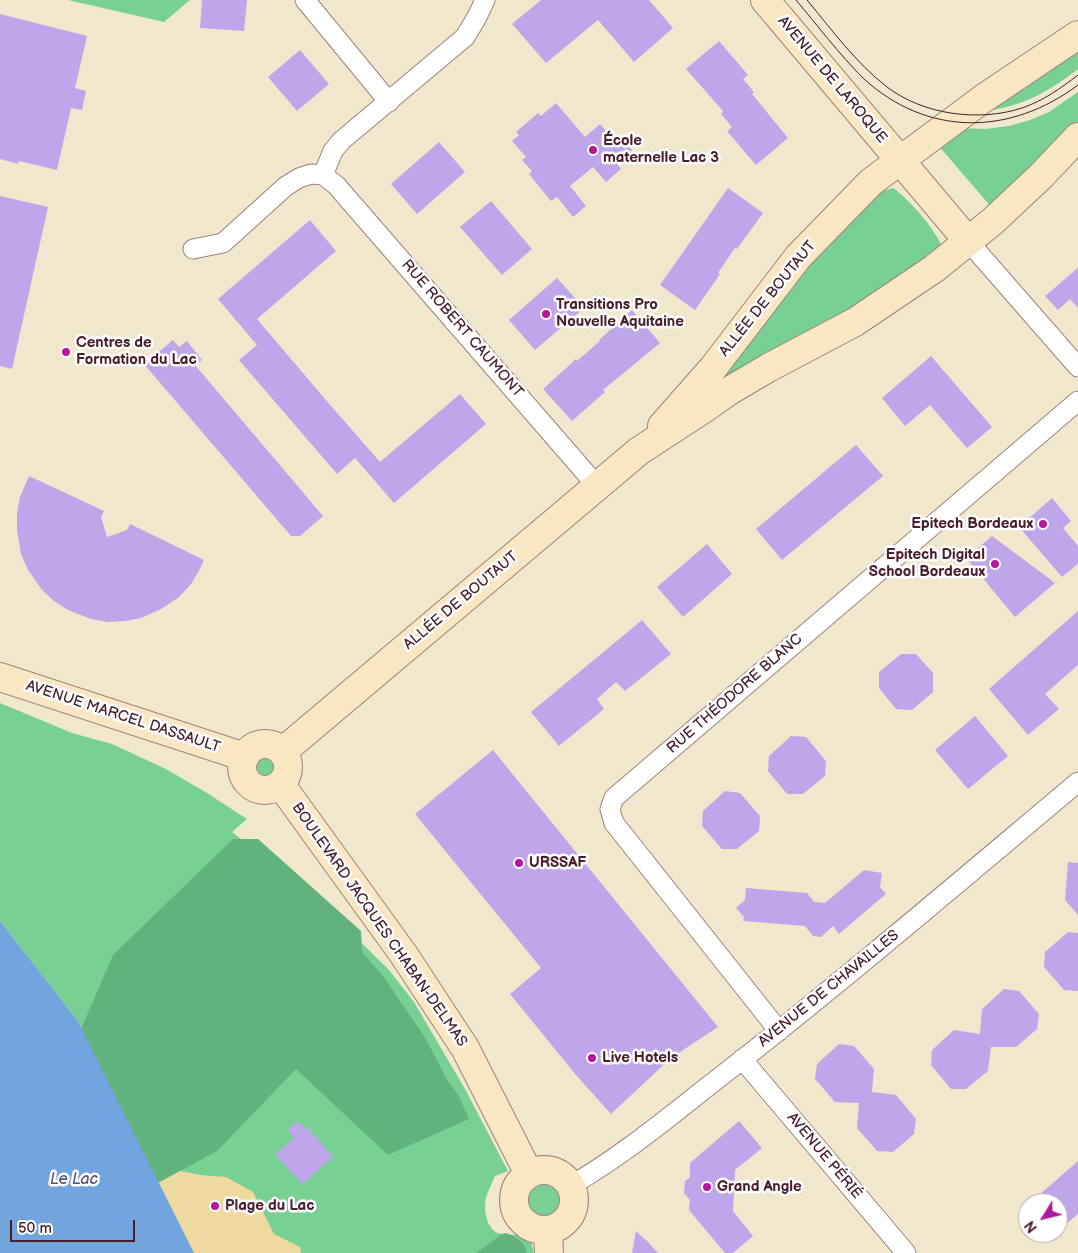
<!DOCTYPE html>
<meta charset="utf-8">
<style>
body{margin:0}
#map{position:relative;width:1078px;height:1253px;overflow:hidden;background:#f0e7cc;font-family:"Balsamiq Sans",sans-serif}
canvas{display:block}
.north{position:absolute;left:1018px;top:1193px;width:50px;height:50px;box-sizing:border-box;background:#fff;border:1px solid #b7a5aa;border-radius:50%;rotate:234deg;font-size:14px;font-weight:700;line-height:20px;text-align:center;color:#4a1f2b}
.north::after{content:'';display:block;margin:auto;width:18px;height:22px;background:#b5179e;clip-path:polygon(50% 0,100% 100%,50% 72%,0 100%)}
.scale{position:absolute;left:10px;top:1220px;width:125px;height:22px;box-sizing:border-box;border:2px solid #4a1f2b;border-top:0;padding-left:6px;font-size:15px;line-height:18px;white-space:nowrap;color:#4a1f2b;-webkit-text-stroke:4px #fff;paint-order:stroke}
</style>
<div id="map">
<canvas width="1078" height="1253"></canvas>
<div class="north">N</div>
<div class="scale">50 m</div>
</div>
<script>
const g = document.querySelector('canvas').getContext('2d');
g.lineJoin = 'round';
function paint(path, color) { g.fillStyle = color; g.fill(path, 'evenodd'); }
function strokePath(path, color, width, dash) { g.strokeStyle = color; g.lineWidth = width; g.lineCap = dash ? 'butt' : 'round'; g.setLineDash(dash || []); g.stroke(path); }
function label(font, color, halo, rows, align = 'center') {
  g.font = font + ' "Balsamiq Sans",sans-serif'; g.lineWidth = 5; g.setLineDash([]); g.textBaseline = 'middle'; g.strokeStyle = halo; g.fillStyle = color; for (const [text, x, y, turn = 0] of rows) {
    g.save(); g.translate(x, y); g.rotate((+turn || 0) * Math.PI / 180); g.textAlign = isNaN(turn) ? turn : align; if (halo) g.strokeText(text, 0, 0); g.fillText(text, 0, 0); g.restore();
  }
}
paint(new Path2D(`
 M68 0H190L164 22Z
 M1078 46V69C1048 92 1025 105 987 111Z
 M1078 92V123L1035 169 993 209 937 144 958 128 985 129 1009 126 1030 120 1049 112Z
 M893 188C908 198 935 229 941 245L850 312 722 381 721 376 807 267 882 191Z
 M0 703 72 733 112 744 166 769 207 793 247 819 232 832 315 897 389 970 414 1002 465 1089 508 1171 495 1176C492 1183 488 1191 486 1198 483 1210 487 1233 502 1234 511 1235 521 1235 530 1236L534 1253H194L78 1021 0 921Z
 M250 767a15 15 0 1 1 30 0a15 15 0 1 1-30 0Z
 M524 1200a19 19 0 1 1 38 0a19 19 0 1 1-38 0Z`), '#79d095');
paint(new Path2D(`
 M233 839H258L361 931 362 952 383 976 426 1039 446 1078 459 1096 469 1119 388 1155 296 1069 217 1151 158 1183 81 1029 113 955Z
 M506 1233C517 1237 525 1242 527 1253H476L502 1234Z`), '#62b27e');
paint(new Path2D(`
 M180 1171 201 1175 226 1177 253 1192 274 1234 300 1247 301 1253H194L158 1183Z`), '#eeda9e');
paint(new Path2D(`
 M0 921 78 1021 194 1253H0Z`), '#72a4dd');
paint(new Path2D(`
 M202 0H247L244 31 200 28Z
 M541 0H649L673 28 634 62 598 20 546 63 512 24Z
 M0 14 87 36 75 88 86 91 82 110 71 108 57 170 19 161 18 164 0 159Z
 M719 41 748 75 743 79 754 92 752 94 788 138 756 165 727 131 732 127 721 114 723 111 686 69Z
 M300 50 329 84 297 111 268 77Z
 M556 103 585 137 600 124 613 139 619 135 632 150 617 163 621 169 606 182 593 167 570 186 586 206 573 217 557 197 551 201 529 174 532 171 522 160 526 157 512 141 519 135 516 132 538 113 541 116Z
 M439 142 465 172 417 214 391 184Z
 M728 188 763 213 737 249 735 248 718 273 720 274 695 310 660 285Z
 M0 196 48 207 12 369 0 366Z
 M491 201 532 249 502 275 460 227Z
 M310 220 336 251 257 319 325 399 380 462 460 394 486 424 394 503 355 458 337 474 239 360 257 345 218 299Z
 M1078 268V308L1070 299 1058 310 1045 296Z
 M557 278 584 308 535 350 509 320Z
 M632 310 660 343 603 390 605 392 572 421 543 389 576 359 577 361 600 341 599 340Z
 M173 340 179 347 187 341 202 360 195 365 323 516 300 536H291L144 364Z
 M931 356 992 427 967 448 930 405 905 426 882 398Z
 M856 445 883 476 782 560 756 529Z
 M29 476 104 511 101 517 107 537 127 530 130 524 204 560 200 569 191 584 179 597 161 609 141 618 125 621 108 622 91 619 68 610 54 601 42 590 28 570 21 554 17 530V513L20 497Z
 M1052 498 1071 521 1063 528 1078 546V564L1062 577 1019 527Z
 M992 536 1055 583 1015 617 966 558Z
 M707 544 732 574 683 617 657 587Z
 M1078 611V665L1045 694 1059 709 1028 735 989 689Z
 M642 620 671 654 625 691 616 682 597 699 604 709 559 746 531 712Z
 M901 654H916L933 673V692L912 710 896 709 879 688V672Z
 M975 716 1008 756 968 789 935 750Z
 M791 736 806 737 826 761 825 776 803 794H787L768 771 769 756Z
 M493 750 718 1027 671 1058 611 1114 576 1075 510 994 541 968 415 814Z
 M725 791 740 793 760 816 759 831 737 849H722L702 826 703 811Z
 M1068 862 1078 863V915L1065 900Z
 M864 870 882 873 880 887 886 894 839 934 833 926 821 937 813 936 805 926 743 921 744 917 736 908 745 900 746 888 807 893 814 902 825 903Z
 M1068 932 1078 933V991L1064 990 1044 967 1045 952Z
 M1004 989 1019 991 1039 1014 1037 1029 1016 1047H991L988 1071 966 1089H951L931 1065 932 1050 954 1030 980 1034 982 1009Z
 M839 1044 854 1046 874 1069 872 1092 896 1095 916 1119 914 1134 893 1152 877 1151 857 1128 859 1103 835 1102 815 1079 817 1064Z
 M298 1121 305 1129 307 1127 333 1157 302 1184 275 1154 294 1138 288 1130Z
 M739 1121 762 1148 735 1170 733 1211 753 1236 733 1253H725L689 1210 690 1200 684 1193 685 1181 690 1177V1163Z
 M1078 1161V1214L1058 1231V1203H1030Z
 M636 1231 648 1242 658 1253H632Z`), '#bfa6ea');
const street = new Path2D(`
 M305 0 389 102
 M323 175 336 185 597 486
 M323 175 333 151 341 141 465 37 477 17 485 0
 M968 241 1078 367
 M193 249 223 243 286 186 299 178 311 174 323 175
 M779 1031 614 823 610 809 614 798 1078 401
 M742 1059 906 1253
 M570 1186C624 1155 671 1115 720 1077 842 982 960 881 1078 782`);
const secondary = new Path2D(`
 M765 0 968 241
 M662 426 713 368 798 257 871 182 984 98 1078 35
 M0 677 245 757
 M242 767a23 23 0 1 1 46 0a23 23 0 1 1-46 0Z
 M282 752 639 451 702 410 729 391 768 368 855 322 935 268 993 221 1042 175 1078 137
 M281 785 404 955 465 1048 529 1174
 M514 1200a30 30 0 1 1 60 0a30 30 0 1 1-60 0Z
 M548 1230 549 1253`);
strokePath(street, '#9d837c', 21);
strokePath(secondary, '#9d837c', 30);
strokePath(street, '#fff', 19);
strokePath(secondary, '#f9e7c3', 28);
strokePath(new Path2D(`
 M796 0C818 26 839 54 863 78 927 137 1010 136 1078 85
 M807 0C832 30 856 63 887 87 924 115 979 122 1022 108 1043 101 1061 88 1078 75`), '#4a1f2b', 1);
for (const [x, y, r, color] of [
 [593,150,5,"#b5179e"],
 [546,314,5,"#b5179e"],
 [66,352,5,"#b5179e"],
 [1043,524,5,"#b5179e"],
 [995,564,5,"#b5179e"],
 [519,863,5,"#b5179e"],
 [592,1058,5,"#b5179e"],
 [707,1187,5,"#b5179e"],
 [215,1206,5,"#b5179e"]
]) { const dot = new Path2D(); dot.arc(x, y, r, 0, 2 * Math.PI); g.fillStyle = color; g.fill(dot); strokePath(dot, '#fff', 2); }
label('15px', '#4a1f2b', '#fff', [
 ["AVENUE DE LAROQUE",832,80,50],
 ["ALLÉE DE BOUTAUT",768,299,-51],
 ["RUE ROBERT CAUMONT",462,329,49],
 ["ALLÉE DE BOUTAUT",461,601,-40],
 ["RUE THÉODORE BLANC",735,694,-41],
 ["AVENUE MARCEL DASSAULT",123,717,18],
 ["BOULEVARD JACQUES CHABAN-DELMAS",379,925,55],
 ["AVENUE DE CHAVAILLES",829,989,-39],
 ["AVENUE PÉRIÉ",824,1156,50]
]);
label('bold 15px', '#4a1f2b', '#fff', [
 ["École",603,141],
 ["maternelle Lac 3",603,158],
 ["Transitions Pro",556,305],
 ["Nouvelle Aquitaine",556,322],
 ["Centres de",76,343],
 ["Formation du Lac",76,360],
 ["Epitech Bordeaux",1033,524,"right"],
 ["Epitech Digital",985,555,"right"],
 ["School Bordeaux",985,572,"right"],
 ["URSSAF",529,863],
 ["Live Hotels",602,1058],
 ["Grand Angle",717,1187],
 ["Plage du Lac",225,1206]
], 'left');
label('italic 16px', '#5a5472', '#fff', [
 ["Le Lac",74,1180]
]);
</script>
